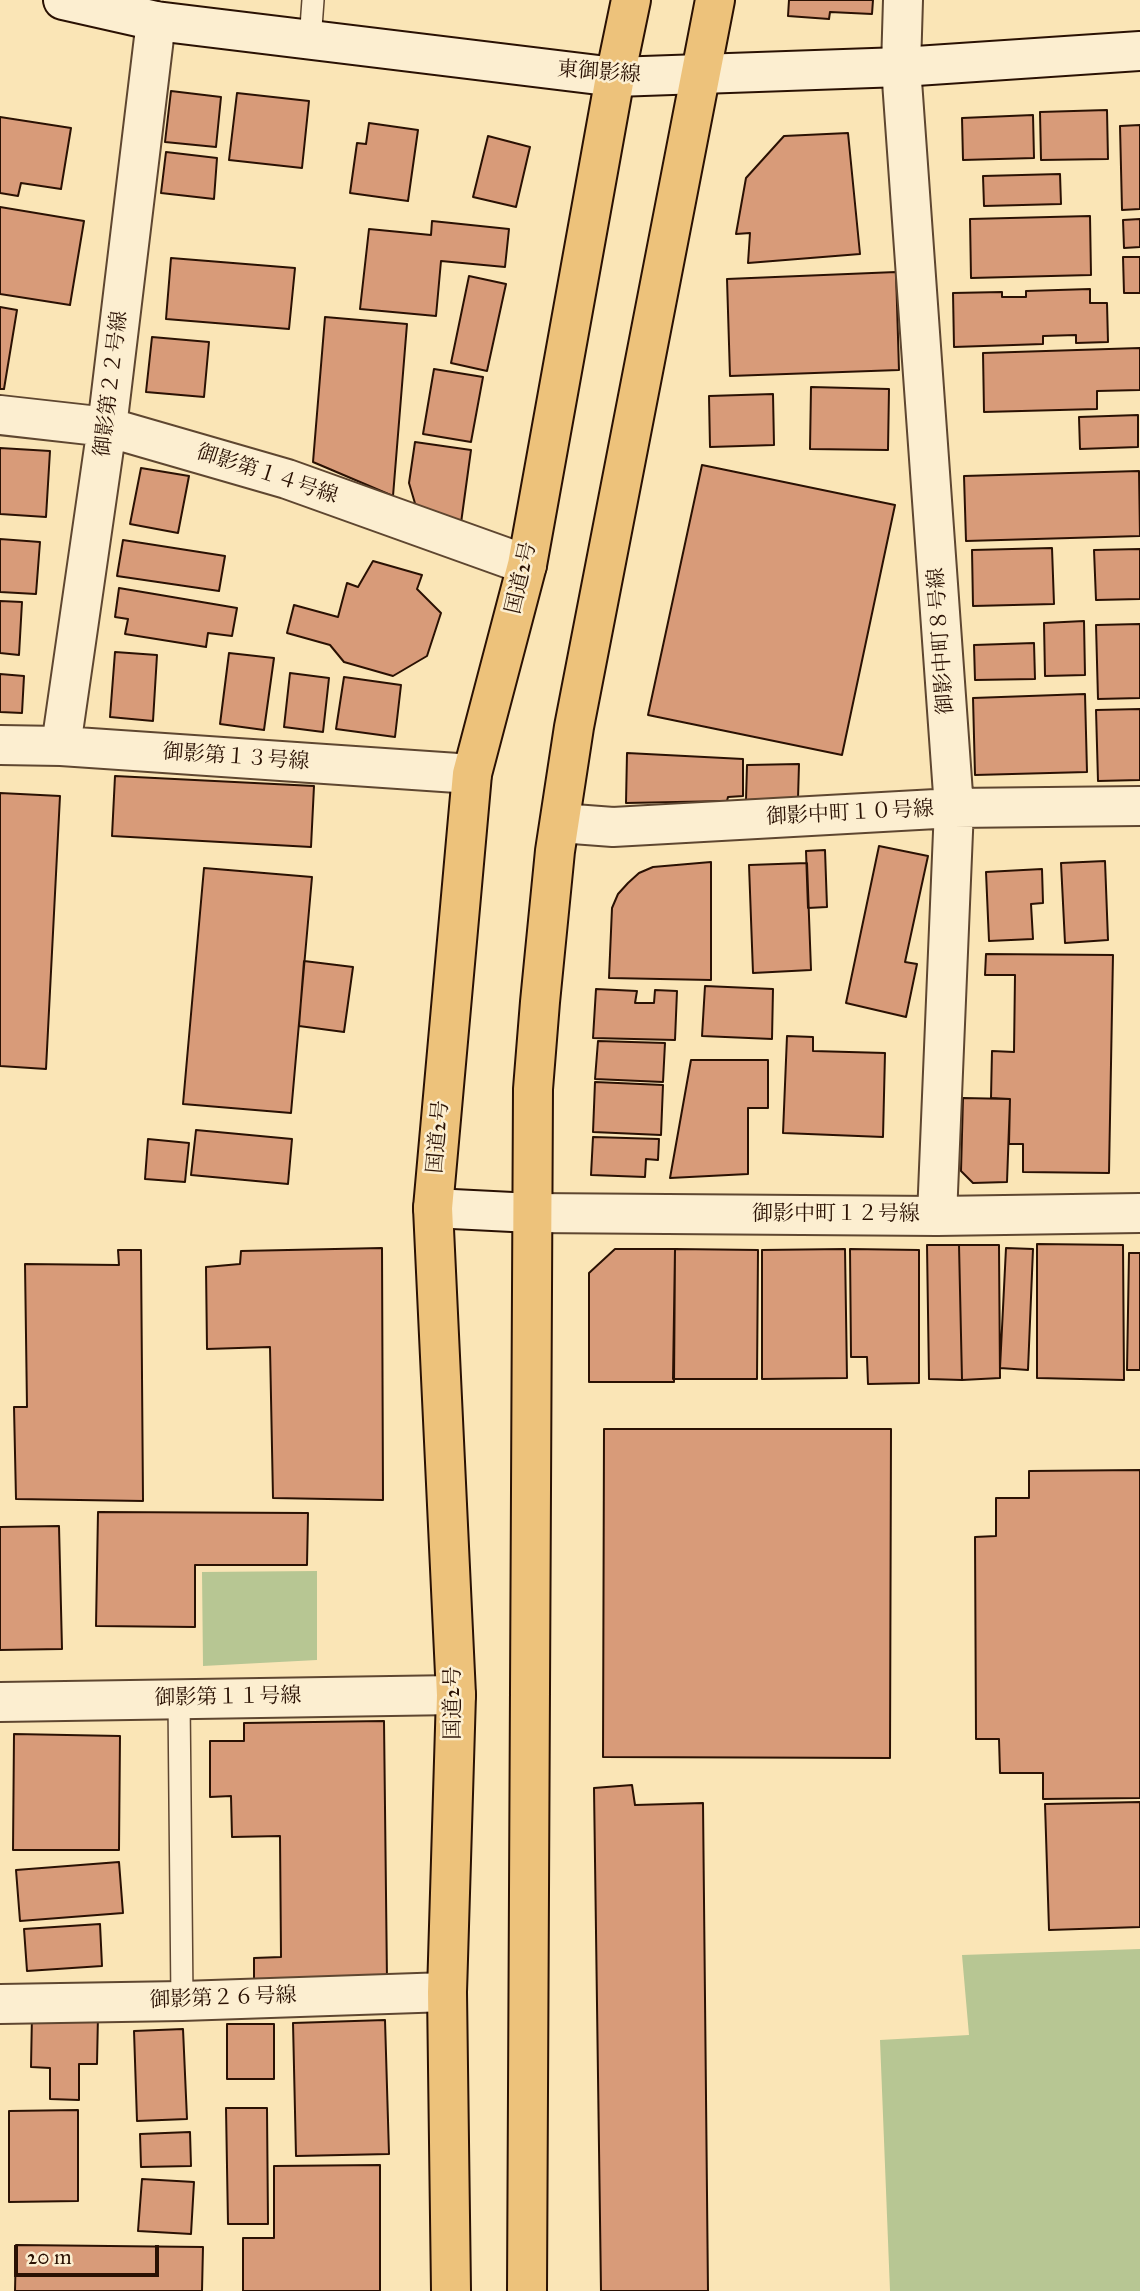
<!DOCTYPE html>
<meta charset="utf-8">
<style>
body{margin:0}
#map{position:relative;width:1140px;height:2291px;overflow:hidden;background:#fae5b6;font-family:"IM FELL Great Primer",serif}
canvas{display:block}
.scale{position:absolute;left:14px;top:2245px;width:145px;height:32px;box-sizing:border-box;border:4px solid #2a1103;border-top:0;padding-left:9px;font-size:21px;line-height:24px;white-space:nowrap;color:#2a1103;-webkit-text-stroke:5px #fceed0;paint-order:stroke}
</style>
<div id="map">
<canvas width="1140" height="2291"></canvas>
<div class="scale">20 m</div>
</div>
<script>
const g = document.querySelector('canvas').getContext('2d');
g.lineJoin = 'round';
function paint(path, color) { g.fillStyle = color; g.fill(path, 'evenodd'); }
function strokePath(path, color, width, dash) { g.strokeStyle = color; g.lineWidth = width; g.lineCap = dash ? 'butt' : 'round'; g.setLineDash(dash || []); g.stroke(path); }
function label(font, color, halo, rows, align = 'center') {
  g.font = font + ' "IM FELL Great Primer","Noto Serif JP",serif'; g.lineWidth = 5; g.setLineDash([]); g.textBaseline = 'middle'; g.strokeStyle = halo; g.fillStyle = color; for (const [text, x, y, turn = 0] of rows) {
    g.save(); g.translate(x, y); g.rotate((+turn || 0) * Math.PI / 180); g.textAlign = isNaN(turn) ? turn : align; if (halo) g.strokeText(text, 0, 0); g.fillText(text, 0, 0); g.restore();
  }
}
paint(new Path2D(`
 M317 1571V1660L203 1666 202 1572Z
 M1140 1949V2291H890L880 2040 969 2035 962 1955Z`), '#b7c693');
const building = new Path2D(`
 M789 0H873L872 14 830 12 829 19 788 16Z
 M171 91 221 97 216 147 165 142Z
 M237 93 309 101 302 168 229 160Z
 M1107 110 1108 159 1041 160 1040 112Z
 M1033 115 1034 158 963 160 962 118Z
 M0 117 71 128 61 189 21 183 18 196 0 193Z
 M369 123 418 130 408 201 350 193 357 143 366 144Z
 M1140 125V209L1122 210 1120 126Z
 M848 133 860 254 748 263 750 233 736 234 746 178 784 136Z
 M488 136 530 147 516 207 473 197Z
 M166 152 217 158 214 199 161 193Z
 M1060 174 1061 204 984 206 983 176Z
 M0 207 84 221 70 305 0 294Z
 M1090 216 1091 275 971 278 970 219Z
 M1140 219V247L1124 248 1123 220Z
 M432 221 509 229 505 267 441 261 436 316 360 309 369 229 431 235Z
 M1123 257H1140V293H1124Z
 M171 258 295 268 289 329 166 319Z
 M896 272 899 370 730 376 727 279Z
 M469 276 506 284 487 371 451 363Z
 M1090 289V303H1107L1108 342 1076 343V335L1043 336V344L954 347 953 293 1002 292V297H1026V291Z
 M0 307 17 310 4 389H0Z
 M325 317 407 324 393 496 313 462Z
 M152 337 209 342 204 397 146 392Z
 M1140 348V390L1097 391V409L984 412 983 353Z
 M434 369 483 377 471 442 423 434Z
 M811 387 889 389 888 450 810 449Z
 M773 394 774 445 710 447 709 396Z
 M1138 415V447L1080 449 1079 417Z
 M415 442 471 450 461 523 419 517 409 483Z
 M0 448 50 451 46 517 0 514Z
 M702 465 895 505 842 755 648 715Z
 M141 468 189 476 178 533 130 524Z
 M1139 471 1140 536 966 541 964 476Z
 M0 539 40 542 36 594 0 592Z
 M123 540 225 556 219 591 117 576Z
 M1052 548 1054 604 973 606 972 550Z
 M1140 549V599L1096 600 1094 550Z
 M373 561 422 575 417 589 441 613 427 656 393 676 344 662 330 645 287 633 294 605 338 617 347 583 358 587Z
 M119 588 237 608 232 636 208 633 206 647 125 634 128 619 115 617Z
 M0 601 22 602 19 655 0 653Z
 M1084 621 1085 675 1045 676 1044 623Z
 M1140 624V698L1098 699 1096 625Z
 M1034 643 1035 679 975 680 974 645Z
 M115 652 157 655 153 721 110 717Z
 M229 653 274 658 264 730 220 724Z
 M290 673 329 678 323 732 284 727Z
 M0 674 24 676 22 713 0 712Z
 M344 677 401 685 395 737 336 729Z
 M1085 694 1087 772 975 775 973 698Z
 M1140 709V780L1098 781 1096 710Z
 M627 753 743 759V796L728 797 727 801 626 803Z
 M799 764 798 799 746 800 747 765Z
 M115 776 314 786 311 847 112 836Z
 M0 793 60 796 46 1069 0 1066Z
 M879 846 928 856 905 962 917 964 906 1017 846 1003Z
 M825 850 827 907 808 908 806 851Z
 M1105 861 1108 940 1065 943 1061 863Z
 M711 862V980L609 978 612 908 618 894 628 883 639 873 653 867Z
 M807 863 811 970 753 973 749 865Z
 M204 868 312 877 291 1113 183 1104Z
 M1042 869 1043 903 1031 904 1033 939 989 941 986 872Z
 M986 954 1113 955 1109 1173 1023 1172V1144H1009L1010 1099 991 1098 992 1051 1014 1052 1015 975H985Z
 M304 961 353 967 344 1032 299 1026Z
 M705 986 773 989 772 1039 702 1036Z
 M596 989 637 991 635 1003H654L655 990 677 991 675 1040 593 1038Z
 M787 1036 813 1037V1051L885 1053 883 1137 783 1133Z
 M598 1041 665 1043 663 1082 595 1079Z
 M691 1060H768V1108H748V1174L670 1178Z
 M595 1082 663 1085 661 1135 593 1132Z
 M963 1098 1010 1099 1007 1182 973 1183 961 1171Z
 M196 1130 292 1139 288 1184 191 1175Z
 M593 1137 659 1139 658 1160 646 1159 645 1177 591 1175Z
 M148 1139 189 1143 185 1182 145 1179Z
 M1037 1244 1123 1245 1124 1380 1037 1378Z
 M927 1245H959L962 1380 929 1379Z
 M959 1245H999L1000 1378 962 1380Z
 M382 1248 383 1500 273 1498 270 1347 207 1349 206 1267 240 1264 241 1251Z
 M1006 1248 1033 1249 1028 1370 1000 1368Z
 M615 1249H675L674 1382H589V1273Z
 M675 1249 758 1250 757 1379H673Z
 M845 1249 847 1378 762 1379V1250Z
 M850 1249 919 1250V1383L868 1384 867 1357H851Z
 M118 1250H141L143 1501 16 1499 14 1407H27L25 1264 119 1265Z
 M1129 1253H1140V1370H1127Z
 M604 1429H891L890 1758 603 1757Z
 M1140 1470V1798L1043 1799V1773H1000L999 1739H976L975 1537 996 1536V1498H1029V1471Z
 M98 1512 308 1513 307 1565H195V1627L96 1626Z
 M59 1526 62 1649 0 1650V1527Z
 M384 1721 387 1981 254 1983V1958L281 1957 280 1836 232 1837 231 1796 210 1797V1741H244V1723Z
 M14 1734 120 1736 119 1850H13Z
 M632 1785 635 1805 703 1803 708 2291H601L594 1788Z
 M1140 1802V1927L1049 1930 1045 1804Z
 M119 1862 123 1913 20 1921 16 1870Z
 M100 1924 102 1966 27 1971 24 1929Z
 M32 2014 98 2015 97 2064H79V2100L50 2099V2068L31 2067Z
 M385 2020 389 2154 296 2156 293 2023Z
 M227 2024H274V2079H227Z
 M183 2029 187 2119 137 2121 134 2031Z
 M226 2108H267L268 2224H228Z
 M78 2110V2201L9 2202V2111Z
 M190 2132 191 2166 141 2167 140 2134Z
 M380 2165V2291H243V2238H274V2166Z
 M142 2179 194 2182 191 2234 138 2231Z
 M16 2245 203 2247 202 2291H15Z`);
paint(building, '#d89b79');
strokePath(building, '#2a1103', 2);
const lane = new Path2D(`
 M310 41 313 0
 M179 1699 182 2001`);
const street = new Path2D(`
 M903 0 901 67 954 808 937 1216
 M0 415 107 427 287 479 527 565
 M0 745 61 746 472 774
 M61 746 107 427 156 21
 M560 823 613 827 954 808 1140 806
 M532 1213 937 1216 1140 1213
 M0 1702 456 1695
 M0 2004 182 2001 447 1992`);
const secondary = new Path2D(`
 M63 0 156 21 615 77 901 67 1140 51
 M433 1208 532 1213`);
const highway = new Path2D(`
 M451 2291 447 1992 456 1695 433 1208 472 774 527 565 615 77 631 0
 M527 2291 533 1089 540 1002 555 851 574 727 715 0`);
strokePath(lane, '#5e4630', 24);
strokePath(street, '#5e4630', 42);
strokePath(secondary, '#2a1103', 42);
strokePath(highway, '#2a1103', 42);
strokePath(lane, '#fceed0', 21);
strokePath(street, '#fceed0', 38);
strokePath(secondary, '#fceed0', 38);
strokePath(highway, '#edc27b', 38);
label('21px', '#2a1103', '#fceed0', [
 ["東御影線",599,73,4],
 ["御影第２２号線",112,384,-83],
 ["御影第１４号線",267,475,18],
 ["国道2号",522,578,-77],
 ["御影中町８号線",942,641,-94],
 ["御影第１３号線",236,758,4],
 ["御影中町１０号線",850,814,-3],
 ["国道2号",439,1137,-85],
 ["御影中町１２号線",836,1215],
 ["御影第１１号線",228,1698,-1],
 ["国道2号",454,1703,-90],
 ["御影第２６号線",223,1999,-2]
]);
</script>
